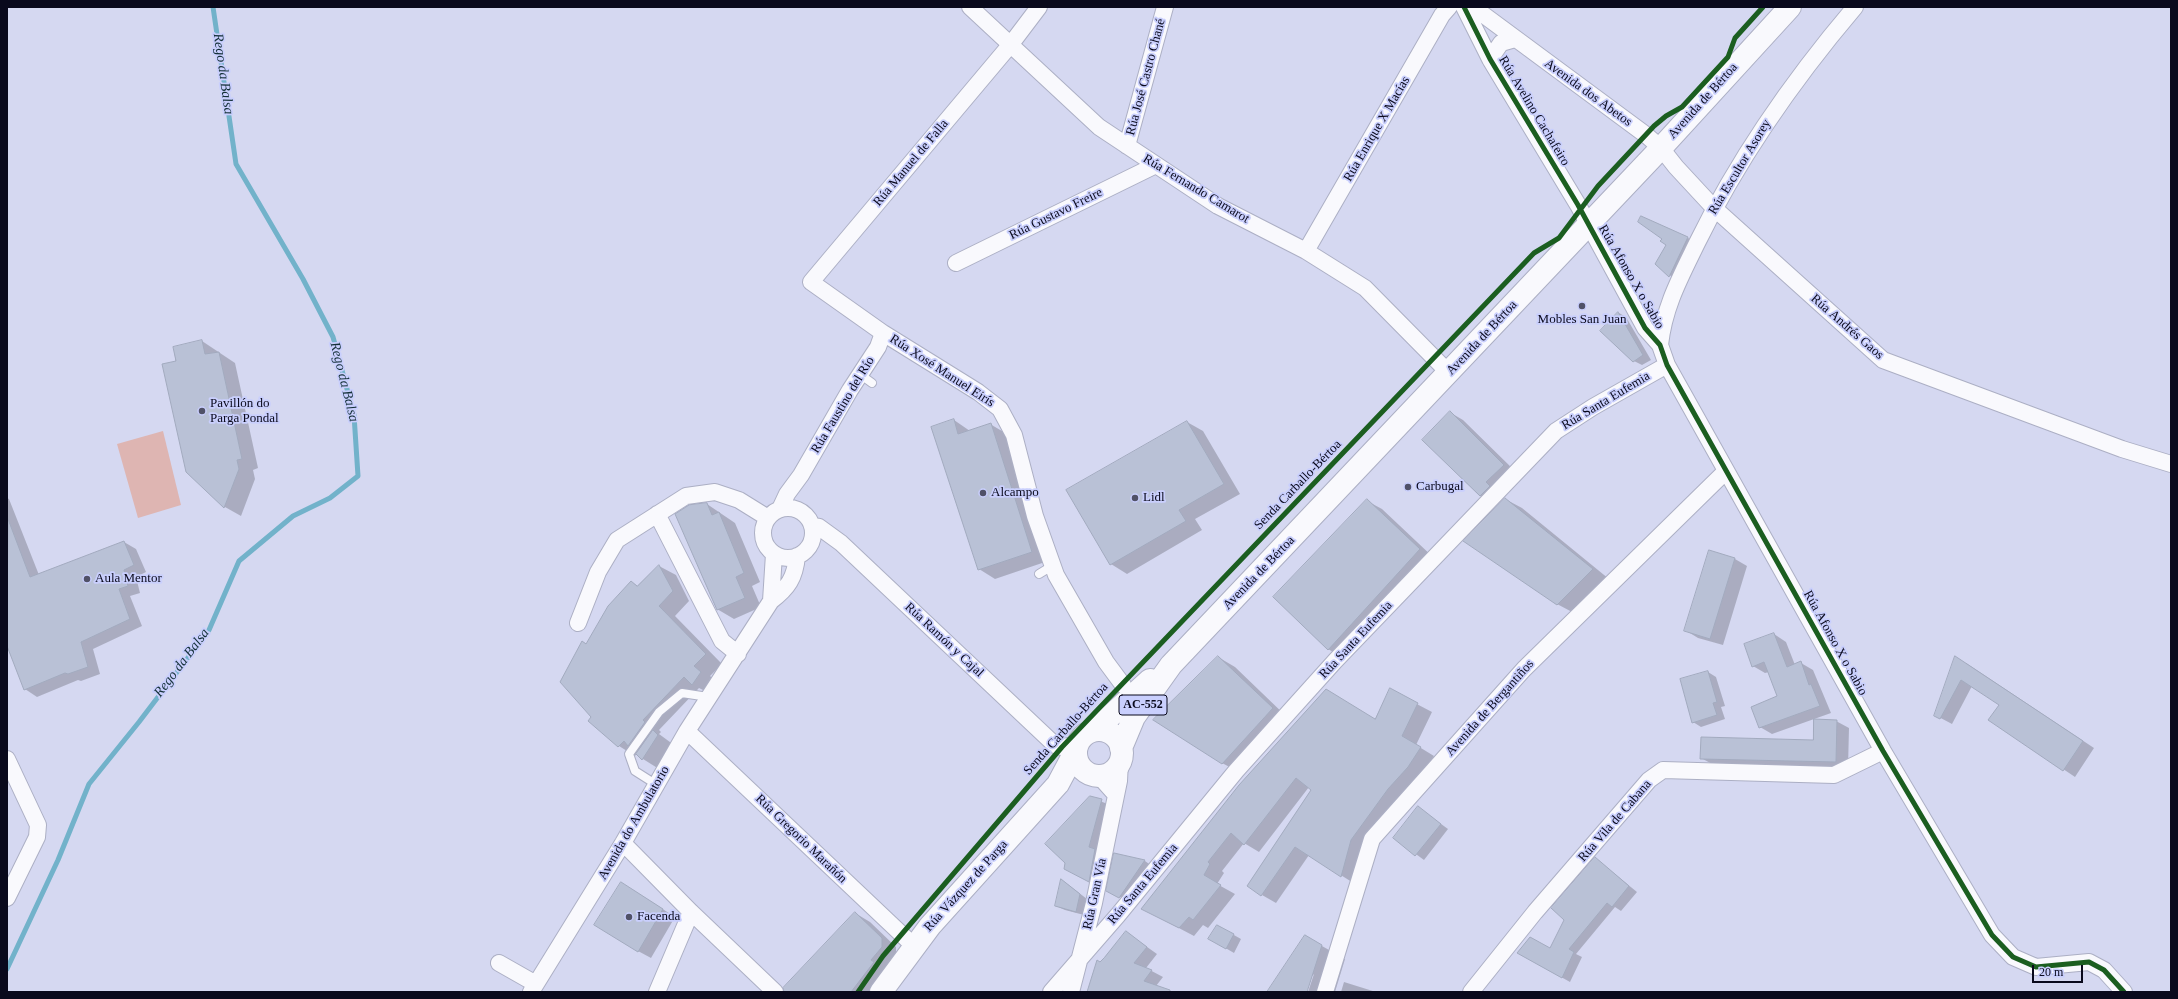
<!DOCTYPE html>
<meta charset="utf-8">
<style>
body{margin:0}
#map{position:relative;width:2178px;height:999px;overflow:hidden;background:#d5d8f1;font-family:"Times New Roman",serif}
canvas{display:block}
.frame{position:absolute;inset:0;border:8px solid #09091c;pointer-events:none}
.scale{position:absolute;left:2032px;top:965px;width:51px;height:18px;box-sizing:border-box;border:2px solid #09091c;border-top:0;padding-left:5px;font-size:12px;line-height:14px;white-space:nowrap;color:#09091c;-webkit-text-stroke:3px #c9cffd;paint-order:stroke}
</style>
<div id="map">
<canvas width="2178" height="999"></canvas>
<div class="frame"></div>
<div class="scale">20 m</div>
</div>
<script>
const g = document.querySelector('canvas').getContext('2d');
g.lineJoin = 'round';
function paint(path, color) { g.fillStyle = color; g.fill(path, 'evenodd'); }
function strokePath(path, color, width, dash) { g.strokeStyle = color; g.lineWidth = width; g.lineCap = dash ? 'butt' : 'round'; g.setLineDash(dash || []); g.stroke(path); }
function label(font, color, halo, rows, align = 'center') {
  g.font = font + ' "Times New Roman",serif'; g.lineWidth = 3.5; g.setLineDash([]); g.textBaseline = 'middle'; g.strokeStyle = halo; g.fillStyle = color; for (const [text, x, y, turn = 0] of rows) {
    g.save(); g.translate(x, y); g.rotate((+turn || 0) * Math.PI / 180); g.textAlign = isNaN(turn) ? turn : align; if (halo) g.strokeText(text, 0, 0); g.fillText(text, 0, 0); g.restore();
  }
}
paint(new Path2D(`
 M163 431 181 505 138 518 117 444Z`), '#deb5b2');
paint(new Path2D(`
 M1688 238 1696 242 1677 281 1656 264Z
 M1619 313 1626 317 1651 360 1642 365 1634 361 1601 331Z
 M202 341 235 363 258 468 253 470 255 479 241 516 225 507 187 472 174 348Z
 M1451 413 1463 420 1516 472 1493 503 1480 496 1423 440Z
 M954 420 970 431 990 424 1007 434 1048 561 995 579 979 569Z
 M1187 422 1203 431 1240 494 1195 519 1202 530 1127 574 1111 564Z
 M7 498 9 499 39 575 124 542 136 549 146 572 136 577 140 593 130 596 142 626 93 649 100 674 81 681 78 680 37 697 25 689 7 644Z
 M1505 499 1522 508 1609 579 1574 613 1557 604Z
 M1367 501 1382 509 1434 558 1343 658 1328 649Z
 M707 504 735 523 760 582 752 586 761 607 734 619 717 609Z
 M1710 552 1735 559 1747 566 1723 645 1698 638 1685 630Z
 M659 566 676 575 689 601 675 616 722 664 710 676 717 682 709 693 699 688 659 730 661 732 659 734 674 745 659 769 643 759 637 753 635 756 619 746 593 717 583 642 587 644 631 582 639 587Z
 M1774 634 1786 642 1795 665 1801 663 1813 670 1831 713 1772 734 1760 727 1778 697 1769 672 1765 673 1753 666Z
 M1218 657 1235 667 1288 718 1239 772 1222 763Z
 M1966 663 2094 748 2075 777 1990 720 2000 704 1972 686 1952 724 1935 715Z
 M1708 672 1716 677 1725 706 1721 707 1725 719 1701 727 1693 722Z
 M1390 690 1432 712 1416 745 1434 756 1422 775 1402 797 1355 884 1309 855 1276 903 1262 895 1313 790 1309 787 1259 852 1244 843 1222 871 1224 873 1217 884 1235 894 1208 928 1203 925 1194 936 1156 916 1240 785 1376 720Z
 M1836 721 1849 728 1848 768 1714 765 1701 758 1814 741Z
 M1090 797 1110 805 1097 885 1073 873Z
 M1419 808 1448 829 1424 860 1394 838Z
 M1115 854 1145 861 1152 866 1128 901 1116 895Z
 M1595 858 1637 892 1621 911 1615 907 1576 954 1582 957 1570 982 1518 953 1551 949Z
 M1062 880 1087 899 1084 915 1065 910 1056 906Z
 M633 890 675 917 651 958 638 951Z
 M855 913 870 922 896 947V956L872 992H792Z
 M1218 926 1241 939 1234 953 1210 939Z
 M1126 932 1157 954 1146 968 1163 977 1156 986 1172 992H1089L1100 963Z
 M1306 937 1345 959 1335 992H1308L1314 974 1311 977 1306 992H1269Z
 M1344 982 1376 992H1341Z`), '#0003');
strokePath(new Path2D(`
 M7 969 58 860 89 784 139 722 209 630 239 561 293 516 330 498 358 476 354 415 333 337 303 279 236 164 213 7`), '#72b2ca', 5);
const building = new Path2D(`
 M1641 216 1688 237 1669 277 1655 264 1666 245 1660 241 1662 239 1638 222Z
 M1618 312 1643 355 1633 362 1600 331Z
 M202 340 205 354 219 352 242 459 237 460 239 469 224 508 186 472 162 364 176 361 173 347Z
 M1450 411 1504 465 1486 482 1490 486 1480 496 1422 440Z
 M954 419 958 434 991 423 1032 552 978 570 931 427Z
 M1187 421 1224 484 1179 510 1186 521 1110 565 1066 490Z
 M1505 498 1593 569 1557 605 1463 541Z
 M1367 499 1420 549 1328 650 1273 597Z
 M707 503 712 515 719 512 744 573 736 577 745 598 717 610 675 514 689 505Z
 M8 519 30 577 124 541 134 565 124 570 128 586 119 589 130 619 81 642 88 667 68 674 65 673 24 690 7 646Z
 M1709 550 1735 558 1710 639 1684 631Z
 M659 565 673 591 659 606 706 654 694 666 701 672 692 685 684 677 643 720 645 722 628 746 624 741 618 747 588 721 591 717 560 682 582 641 586 644 608 606 631 581 637 586Z
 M1774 633 1787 667 1801 661 1809 685 1811 684 1820 706 1759 728 1751 707 1777 696 1764 662 1752 667 1744 644Z
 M1218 656 1273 708 1222 764 1153 720Z
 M1955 656 2083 741 2063 771 1988 720 1999 705 1961 680 1940 719 1934 716Z
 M1708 671 1717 702 1713 703 1717 715 1692 723 1680 679Z
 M1390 688 1418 703 1402 736 1421 747 1408 767 1388 789 1351 840 1341 877 1295 847 1261 896 1247 886 1311 790 1296 778 1244 845 1231 833 1208 862 1210 864 1204 875 1221 885 1193 920 1189 917 1179 928 1141 909 1239 785 1326 689 1375 719Z
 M1814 719 1837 720 1836 762 1700 759 1701 737 1813 740Z
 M653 730 658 735 642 760 636 754Z
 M1090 796 1102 799 1089 847 1095 849 1089 882 1064 869 1065 863 1045 844Z
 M1418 806 1441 824 1415 856 1393 838Z
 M1114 853 1145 860 1119 898 1106 891Z
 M1595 857 1629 886 1612 907 1607 903 1569 949 1574 952 1562 978 1517 953 1530 937 1550 948 1564 920 1551 908Z
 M1061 879 1080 894 1076 912 1055 906Z
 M621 882 663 909 638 952 594 925Z
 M855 912 882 938V947L871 960 874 962 851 992H784L783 988Z
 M1217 925 1234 934 1226 949 1208 939Z
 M1126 931 1147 947 1134 963 1152 970 1144 981 1170 990V992H1087L1097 960 1100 962 1104 958Z
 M1305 935 1322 945 1307 992H1267Z`);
paint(building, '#b9c1d6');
strokePath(building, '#a2aabe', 1);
const lane = new Path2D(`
 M861 375 872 383
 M1039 574 1052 566
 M657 785 635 771 629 754 659 712 682 693 708 697`);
const street = new Path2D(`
 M970 7 1099 127 1218 206 1306 251 1365 288 1449 373
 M1039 7 1011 44 811 282 883 333 978 392 1000 409 1014 435 1035 516 1056 575 1106 662 1123 685
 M1464 7 1490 59 1578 205 1645 328 1660 345 1667 365 1883 751 1992 935 2013 957 2036 967 2089 962 2104 970 2124 992
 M1473 7 1646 135 1661 148 1676 167 1714 208 1883 360 2122 449 2171 464
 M1490 59 1501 43 1515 39
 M1127 146 1165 7
 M1306 251 1442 15 1449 7
 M956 263 1156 165
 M1660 345C1664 307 1680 278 1697 243 1739 157 1793 80 1855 7
 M763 533a25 25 0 1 1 50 0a25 25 0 1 1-50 0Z
 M780 509 787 494 801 475 850 390 878 347 883 333
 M657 514 722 641 738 654
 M813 526 819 527 841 543 1055 745 1062 747 1077 745
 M771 601 774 554
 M578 623 598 572 617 540 686 496 715 492 739 500 768 518
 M687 731 914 946
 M7 759 38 825 37 837 7 898
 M1099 776 1116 795
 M623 843 691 912 775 992
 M499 963 536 984
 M531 992 623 843 687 731 771 601C788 588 795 578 797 556
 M657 992 691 912
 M1051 992 1118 915 1236 771 1335 661 1556 431 1593 407 1667 365
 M1071 992 1094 903 1119 781 1120 761
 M1325 992 1372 839 1524 669 1726 471
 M1471 992 1535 912 1649 780 1663 770 1834 775 1883 751`);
const primary = new Path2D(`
 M1095 730 1150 680
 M1076 753a23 23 0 1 1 46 0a23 23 0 1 1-46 0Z
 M1121 748 1134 717 1171 665 1661 148 1790 7
 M881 992 930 926 1058 784 1075 752`);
strokePath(lane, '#acafc4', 10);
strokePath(street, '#acafc4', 18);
strokePath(primary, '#acafc4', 24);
strokePath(new Path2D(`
 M1037 770 1042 775`), '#d8d8e0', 2.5, [3, 2]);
strokePath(lane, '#f9f9fd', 8);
strokePath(street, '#f9f9fd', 16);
strokePath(primary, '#f9f9fd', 22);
strokePath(new Path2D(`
 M1464 7 1490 59 1578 205 1645 328 1660 345 1667 365 1883 751 1992 935 2013 957 2036 967 2089 962 2104 970 2124 992
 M858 992 883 956 1062 747 1534 253 1559 238 1598 186 1654 126 1666 116 1682 107 1728 57 1735 38 1763 7`), '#1b5e20', 5);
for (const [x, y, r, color] of [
 [1582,306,4,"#505167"],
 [202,411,4,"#505167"],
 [1408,487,4,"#505167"],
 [983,493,4,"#505167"],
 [1135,498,4,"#505167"],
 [87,579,4,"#505167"],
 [629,917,4,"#505167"]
]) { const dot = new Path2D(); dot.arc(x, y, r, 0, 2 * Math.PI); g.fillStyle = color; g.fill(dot); strokePath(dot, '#c9cffd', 1.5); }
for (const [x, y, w] of [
 [1143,705,48]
]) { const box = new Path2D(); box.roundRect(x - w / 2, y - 10, w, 20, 3); g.fillStyle = '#c9cffd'; g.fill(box); strokePath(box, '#09091c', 1); }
label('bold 12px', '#09091c', null, [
 ["AC-552",1143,705]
]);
label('13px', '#09091c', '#c9cffd', [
 ["Rúa José Castro Chané",1146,77,-75],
 ["Avenida dos Abetos",1588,93,36],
 ["Avenida de Bértoa",1703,101,-48],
 ["Rúa Avelino Cachafeiro",1534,111,59],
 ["Rúa Enrique X Macías",1377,129,-60],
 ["Rúa Manuel de Falla",911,163,-50],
 ["Rúa Escultor Asorey",1740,167,-59],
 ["Rúa Fernando Camarot",1196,189,31],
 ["Rúa Gustavo Freire",1056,214,-26],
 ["Rúa Afonso X o Sabio",1631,277,60],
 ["Rúa Andrés Gaos",1847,327,41],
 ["Avenida de Bértoa",1482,338,-47],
 ["Rúa Xosé Manuel Eirís",942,371,33],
 ["Rúa Santa Eufemia",1606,401,-31],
 ["Rúa Faustino del Río",843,405,-59],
 ["Senda Carballo-Bértoa",1298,485,-46],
 ["Avenida de Bértoa",1259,573,-46],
 ["Rúa Ramón y Cajal",944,640,43],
 ["Rúa Santa Eufemia",1356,640,-47],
 ["Rúa Afonso X o Sabio",1835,643,61],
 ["Avenida de Bergantiños",1490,708,-48],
 ["Senda Carballo-Bértoa",1066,729,-48],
 ["Rúa Vila de Cabana",1615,821,-49],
 ["Avenida do Ambulatorio",634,823,-60],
 ["Rúa Gregorio Marañón",801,839,44],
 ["Rúa Santa Eufemia",1143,884,-50],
 ["Rúa Vázquez de Parga",966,886,-48],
 ["Rúa Gran Vía",1095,894,-78]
]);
label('13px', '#09091c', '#c9cffd', [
 ["Mobles San Juan",1582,320,"center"],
 ["Pavillón do",210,404],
 ["Parga Pondal",210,419],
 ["Carbugal",1416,487],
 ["Alcampo",991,493],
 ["Lidl",1143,498],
 ["Aula Mentor",95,579],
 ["Facenda",637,917]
], 'left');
label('italic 14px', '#143038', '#c9cffd', [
 ["Rego da Balsa",223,74,82],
 ["Rego da Balsa",344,382,76],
 ["Rego da Balsa",182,663,-53]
]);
</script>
